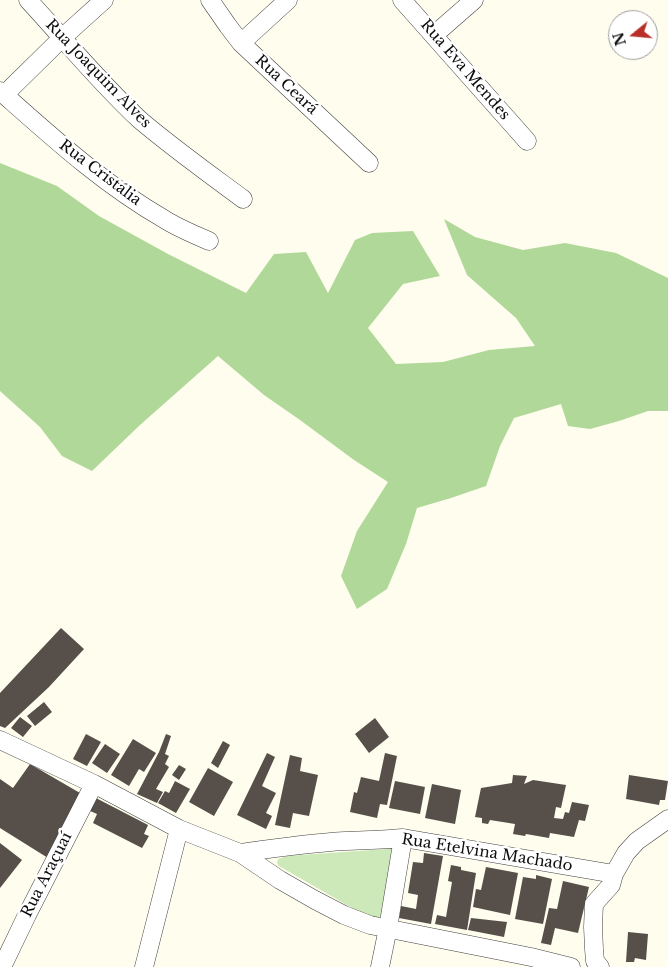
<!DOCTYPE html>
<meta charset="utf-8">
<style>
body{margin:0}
#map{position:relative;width:668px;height:967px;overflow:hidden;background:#fefdee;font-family:"Libre Baskerville",serif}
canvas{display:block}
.north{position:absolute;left:608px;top:10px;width:50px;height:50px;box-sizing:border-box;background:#fff;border:1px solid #9e9e9e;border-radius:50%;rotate:253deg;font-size:14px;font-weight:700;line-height:20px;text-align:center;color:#0d0d0d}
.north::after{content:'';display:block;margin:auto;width:18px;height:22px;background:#b92e29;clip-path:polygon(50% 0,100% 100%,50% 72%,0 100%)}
</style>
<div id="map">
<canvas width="668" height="967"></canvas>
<div class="north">N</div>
</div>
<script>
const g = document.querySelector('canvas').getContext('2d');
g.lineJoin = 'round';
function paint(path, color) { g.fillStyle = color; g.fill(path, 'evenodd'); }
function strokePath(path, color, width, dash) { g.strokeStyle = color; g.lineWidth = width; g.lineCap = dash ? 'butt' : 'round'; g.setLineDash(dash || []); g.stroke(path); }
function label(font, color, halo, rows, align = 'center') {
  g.font = font + ' "Libre Baskerville",serif'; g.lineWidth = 5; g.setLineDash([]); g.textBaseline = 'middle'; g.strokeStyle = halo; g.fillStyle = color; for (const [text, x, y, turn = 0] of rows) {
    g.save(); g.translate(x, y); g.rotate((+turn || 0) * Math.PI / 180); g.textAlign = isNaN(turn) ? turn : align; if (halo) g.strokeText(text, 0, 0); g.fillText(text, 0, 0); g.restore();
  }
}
paint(new Path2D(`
 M386 849H391L393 855 381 915 378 918 366 916 279 866 277 863 278 859 288 856Z`), '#cde8b9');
paint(new Path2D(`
 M0 163 57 186 99 216 168 254 246 293 274 254 306 252 328 293 355 240 372 233 413 231 440 276 403 284 368 328 396 364 443 362 489 350 535 346 516 318 467 275 444 219 475 237 523 250 565 243 616 253 668 278V411H648L619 421 590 429 568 426 561 404 514 418 500 446 486 486 451 498 417 508 406 544 387 589 357 609 341 576 357 531 388 482 354 460 300 420 264 395 218 356 140 425 92 471 62 456 40 427 0 391Z`), '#b0d898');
paint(new Path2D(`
 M61 628 84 649 49 687 5 728 0 726V693Z
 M44 702 52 712 35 726 27 716Z
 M20 717 32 726 23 737 11 728Z
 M375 718 389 737 369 753 355 734Z
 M86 734 101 742 87 766 73 759Z
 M166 734 171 736 165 754 169 756 165 764 169 767 156 789 163 792 157 803 137 794 159 752Z
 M133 739 156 753 144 772 139 769 129 786 111 775Z
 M223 741 230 745 218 768 211 763Z
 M105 744 120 754 107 773 92 763Z
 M267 753 275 757 262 786 276 793 266 813 272 816 266 829 237 815Z
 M385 753 397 756 387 805 380 804 377 818 350 812 354 792 357 793 361 777 379 781Z
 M290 755 302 758 300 771 318 775 309 816 293 813 290 828 275 825Z
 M30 764 80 793 48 858 0 828V779L13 788Z
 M179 765 186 769 179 780 172 775Z
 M208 768 233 782 214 816 189 802Z
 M513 775 527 776 524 784 533 780 566 785 561 808 556 807 554 818 563 819 565 812 569 813 572 802 589 805 585 821 579 820 574 837 550 833 549 838 526 834 525 836 513 834 515 824 490 820 488 824 482 823V818L475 817 481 788 512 783Z
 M629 775 668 781 665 800H660L659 805 626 799Z
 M175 781 190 789 176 813 158 803 165 791 169 793Z
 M395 781 425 787 420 814 389 808Z
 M432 784 461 790 455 824 425 818Z
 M94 797 148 825 144 834 149 836 142 848 93 823 97 814 88 810Z
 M0 843 22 860 0 888Z
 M424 853 443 856 431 924 399 918 401 906 416 909 418 895 408 893 413 862 423 863Z
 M451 865 461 867V870L476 873 467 930 435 924 437 915 446 917 452 882 448 881Z
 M486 867 518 873 510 915 473 907 476 889 481 890Z
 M536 875 552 879 543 924 515 919 523 877 536 879Z
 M563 881 589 887 578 933 555 928 551 945 541 943 549 908 557 909Z
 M471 918 507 922 504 937 468 930Z
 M628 932 648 934 646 960 635 958 634 962H626Z`), '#564f4a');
const minor = new Path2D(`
 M28 0C65 40 100 83 140 120 173 148 208 173 243 199
 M210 0 228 26 241 43 369 163
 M402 0 527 141
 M434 35 474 0
 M241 43 288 0
 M0 91C52 137 103 184 164 219 178 228 193 234 209 241
 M4 95 63 37 104 0
 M0 740 94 784 179 829 240 853 280 880 315 900 344 915 370 925 531 957 571 967
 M240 853C275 848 309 843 345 841 364 840 384 840 403 838L614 874
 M2 967 27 915 94 784
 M144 967 179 829
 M380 967 388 928 403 838
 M600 967 595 961 594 949 593 927 594 904 611 885 614 874 626 853 637 841 668 819`);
strokePath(minor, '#404040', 19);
strokePath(minor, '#fff', 18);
label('15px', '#0d0d0d', '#fff', [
 ["Rua Eva Mendes",465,70,49],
 ["Rua Joaquim Alves",98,74,46],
 ["Rua Ceará",286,85,43],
 ["Rua Cristália",100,173,37],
 ["Rua Etelvina Machado",487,853,9],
 ["Rua Araçuaí",47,875,-63]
]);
</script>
